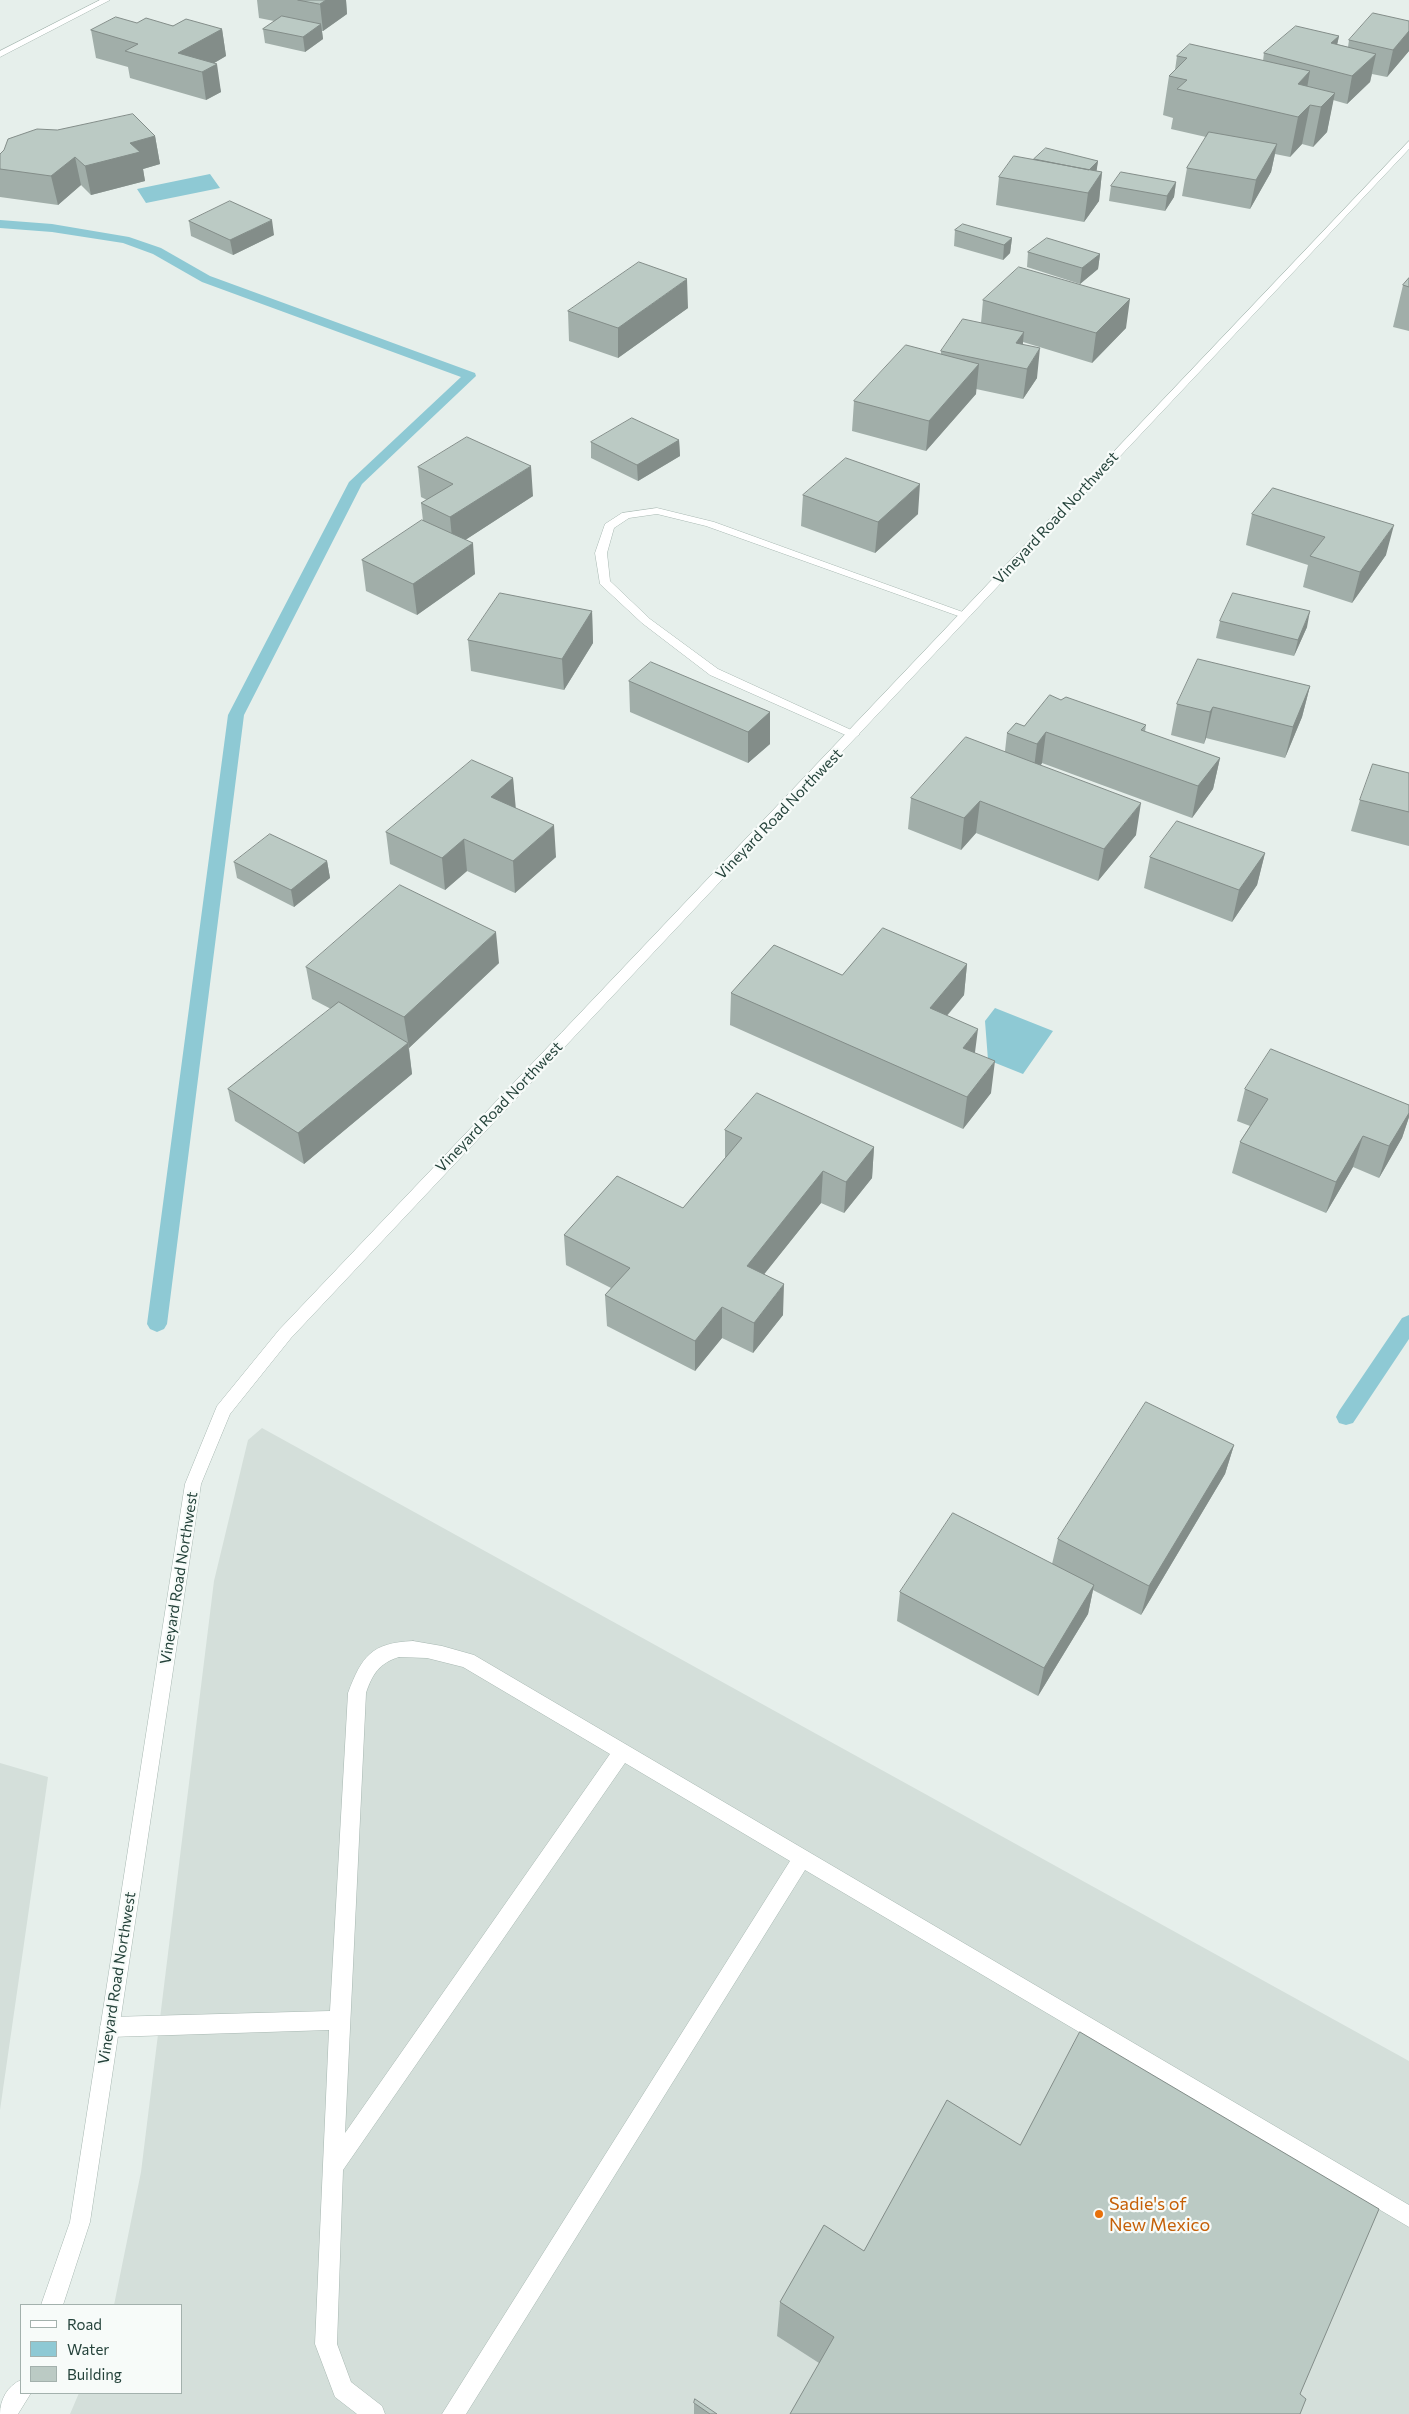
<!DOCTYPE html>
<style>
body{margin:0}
#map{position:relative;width:1409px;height:2414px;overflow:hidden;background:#e6efeb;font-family:Commissioner,sans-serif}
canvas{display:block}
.legend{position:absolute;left:20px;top:2304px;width:162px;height:90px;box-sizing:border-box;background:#f7fbf9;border:1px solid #a3b1ad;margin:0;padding:6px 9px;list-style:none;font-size:15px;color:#24423a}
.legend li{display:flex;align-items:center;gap:10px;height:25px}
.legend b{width:25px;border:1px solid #a3b1ad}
</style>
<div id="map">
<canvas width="1409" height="2414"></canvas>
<ul class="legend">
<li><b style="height:6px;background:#fff"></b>Road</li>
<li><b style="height:14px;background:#8ec9d4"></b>Water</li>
<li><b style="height:14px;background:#bbcac4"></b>Building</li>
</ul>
</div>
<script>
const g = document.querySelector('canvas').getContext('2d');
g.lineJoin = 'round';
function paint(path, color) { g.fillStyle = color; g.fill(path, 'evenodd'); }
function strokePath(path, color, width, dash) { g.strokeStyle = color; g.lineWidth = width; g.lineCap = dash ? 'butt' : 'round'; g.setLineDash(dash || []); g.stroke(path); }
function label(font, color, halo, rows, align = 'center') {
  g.font = font + ' Commissioner,sans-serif'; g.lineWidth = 4.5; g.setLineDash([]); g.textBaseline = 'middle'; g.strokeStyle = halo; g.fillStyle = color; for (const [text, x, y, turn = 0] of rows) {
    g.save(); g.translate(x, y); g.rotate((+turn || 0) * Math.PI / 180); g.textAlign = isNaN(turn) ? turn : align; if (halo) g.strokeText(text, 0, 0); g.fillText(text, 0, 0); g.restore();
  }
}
paint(new Path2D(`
 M262 1428 1409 2061V2414H70L79 2393H181V2305H114L141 2172 214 1581 248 1440Z
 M0 1763 48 1777 0 2110Z`), '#d4dfda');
paint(new Path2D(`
 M210 174 220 188 146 203 137 189Z
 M995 1008 1053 1031 1023 1074 988 1060 985 1021Z`), '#8ec9d4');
paint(new Path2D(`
 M0 220 52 224 129 237 161 248 210 276 475 373 476 376 362 484 244 715 167 1324 164 1329 157 1332 150 1329 147 1324 228 715 349 482 461 377 202 282 153 254 123 243 52 232 0 228Z
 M1409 1315V1339L1353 1423 1346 1425 1339 1423 1336 1417 1339 1411 1402 1318Z`), '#8ec9d4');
const lane = new Path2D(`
 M657 508 714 522 971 615 965 618 961 617 706 526 657 514 629 518 614 528 607 553 610 581 650 619 718 669 860 734 854 738 850 737 710 675 642 623 600 584 595 553 605 524 622 513Z
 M413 1641 442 1646 474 1655 1409 2205V2227L805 1870 466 2414H442L790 1861 625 1763 343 2170 337 2344 351 2382 382 2406 385 2414H357L335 2397 315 2344 329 2030 110 2037 103 2034 100 2027 103 2020 110 2017 330 2011 348 1693C362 1656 371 1643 413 1641ZM399 1657 427 1658 463 1667 610 1754 345 2133 366 1693C372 1675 379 1663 399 1657Z`);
const street = new Path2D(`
 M100 0H110L0 57V51Z
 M1409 141V149L291 1338 230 1414 201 1484 90 2222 63 2305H41L70 2222 185 1484 217 1406 279 1330Z
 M21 2380V2393H31L18 2414H0C0 2400 7 2386 21 2380Z`);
strokePath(lane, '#a8b8b2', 1);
strokePath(street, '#a8b8b2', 1);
paint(lane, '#fff');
paint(street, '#fff');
paint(new Path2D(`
 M257 0H346L347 14 323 31H322L323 39 305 52 265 43 263 29 274 21 259 18Z
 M1409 21V51L1387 77 1372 74 1370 82 1347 104 1333 100 1327 132 1313 147 1302 144 1290 157 1275 154 1271 172 1250 209 1182 196 1187 168 1206 137 1171 129 1173 118 1163 115 1169 76 1175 70 1177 56 1263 61 1264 53 1339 36 1337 44 1348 47 1349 40Z
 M137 23 222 29 226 56 214 63 221 92 206 100 130 78 128 67 96 58 91 30Z
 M155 136 160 164 143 169 145 181 91 195 81 185 58 205 0 197V154Z
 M1034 159 1098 161 1096 171 1102 172 1099 201 1084 222 996 205 999 177Z
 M1176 182 1174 197 1165 211 1109 201 1111 186Z
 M189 221 274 235 233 255 191 236Z
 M955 230 1012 238 1010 253 1003 260 954 246Z
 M1028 252 1100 254 1098 269 1080 284 1027 267Z
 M1409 278V331L1393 327 1403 285Z
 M983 300 1126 328 1092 363 1023 342V345L1037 378 1023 399 976 389V394L926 451 852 431 854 401 941 354V351L981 323Z
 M688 308 618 358 569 341 568 311Z
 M679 440 680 456 638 481 591 458V442Z
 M418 467 533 496 465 540 475 574 417 615 366 591 362 560 423 521 421 503 427 500 421 497Z
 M803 495 918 514 875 553 801 526Z
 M1252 514 1386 555 1352 603 1303 587 1308 565 1246 545Z
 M592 611 593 643 564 690 471 671 468 640Z
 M1220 621 1307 627 1294 656 1216 638Z
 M629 681 770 712V744L748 763 630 712Z
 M1310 686 1302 717 1285 758 1206 738 1204 744 1171 735 1177 704Z
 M1061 700 1146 725 1145 732 1220 758 1213 789 1192 818 1042 763 1041 765 1136 835 1098 881 976 833 961 850 908 829 911 798 1005 751 1007 733 1024 726Z
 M1409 773V846L1351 831 1360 800Z
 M513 778 515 808 556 857 515 893 467 871 445 890 390 864 386 832Z
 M1265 853 1257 885 1232 922 1144 888 1150 857Z
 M327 861 330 878 294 907 237 878 234 862Z
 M499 963 409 1048 412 1074 304 1164 235 1121 228 1089 331 1009 312 999 306 967Z
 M967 964 964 995 947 1016 975 1053 991 1093 963 1129 730 1025 731 993 842 975Z
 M1245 1089 1409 1105V1117L1402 1138 1379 1178 1353 1167 1326 1213 1232 1173 1240 1142 1250 1126 1237 1121Z
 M725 1130 874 1147 872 1178 844 1213 821 1203 764 1274 783 1315 753 1353 722 1338 695 1371 607 1326 605 1295 611 1288 566 1265 564 1235 683 1208 725 1158Z
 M1234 1445 1225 1474 1141 1615 1093 1590 1088 1614 1038 1696 897 1621 900 1592 1052 1564 1058 1539Z
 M1020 2145 1379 2209 819 2363 777 2336 780 2302 864 2251Z
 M694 2403 717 2414H694Z`), '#a1aea9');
paint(new Path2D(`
 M326 0H346L347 14 323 31 320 4Z
 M321 24 323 39 305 52 303 37Z
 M222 29 226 56 199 72 178 53Z
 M1409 31V51L1387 77 1393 50Z
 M1339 36 1333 64 1331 43Z
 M1376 54 1370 82 1347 104 1352 76Z
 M217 64 221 92 206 100 202 72Z
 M1310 71 1303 111 1298 84Z
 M1335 93 1327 132 1313 147 1321 107Z
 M1310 105 1302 144 1290 157 1298 117Z
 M155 136 160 164 143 169 145 181 91 195 85 166 130 143Z
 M1277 144 1271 172 1250 209 1256 180Z
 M75 157 81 185 58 205 51 176Z
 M1098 161 1096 175 1084 174Z
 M1102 172 1099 201 1084 222 1088 193Z
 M1176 182 1174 197 1165 211 1167 196Z
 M272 220 274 235 233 255 230 240Z
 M1012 238 1010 253 1003 260 1004 245Z
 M1100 254 1098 269 1080 284 1082 268Z
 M687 279 688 308 618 358V328Z
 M1130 299 1126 328 1092 363 1096 333Z
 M1024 332 1021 362 1016 343Z
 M1040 348 1037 378 1023 399 1027 369Z
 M979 364 976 394 926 451 929 421Z
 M679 440 680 456 638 481 637 465Z
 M531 466 533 496 453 548 450 517Z
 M920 484 918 514 875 553 878 522Z
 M1394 525 1386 555 1352 603 1360 572Z
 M473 543 475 574 417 615 413 584Z
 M592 611 593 643 564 690 562 659Z
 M1310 611 1307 627 1294 656 1298 640Z
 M1310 686 1302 717 1285 758 1293 727Z
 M1213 707 1206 738 1204 744 1210 712Z
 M770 712V744L748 763V732Z
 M1046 732 1042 763 1033 776 1037 744Z
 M1220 758 1213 789 1192 818 1198 786Z
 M513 778 516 810 491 797Z
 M980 801 976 833 961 850 964 818Z
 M1141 803 1136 835 1098 881 1104 849Z
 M554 825 556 857 515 893 513 861Z
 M464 839 467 871 445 890 442 858Z
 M1265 853 1257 885 1232 922 1239 890Z
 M327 861 330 878 294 907 291 890Z
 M496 932 499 963 409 1048 404 1017Z
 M967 964 964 995 926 1040 930 1008Z
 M978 1029 974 1060 963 1048Z
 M408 1043 412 1074 304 1164 298 1133Z
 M995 1061 991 1093 963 1129 967 1097Z
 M1409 1113V1117L1402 1138 1379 1178 1389 1146Z
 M1363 1136 1353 1167 1326 1213 1336 1182Z
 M874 1147 872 1178 844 1213 846 1182Z
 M823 1171 821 1203 746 1297 747 1266Z
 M784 1284 783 1315 753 1353 754 1323Z
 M722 1307V1338L695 1371V1341Z
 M1234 1445 1225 1474 1141 1615 1149 1586Z
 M1094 1585 1088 1614 1038 1696 1044 1668Z`), '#838d89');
const building = new Path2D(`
 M298 0H326L320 4Z
 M1373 13 1409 21V31L1393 50 1349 40Z
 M282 16 321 24 303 37 263 29Z
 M116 17 137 23 146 18 173 26 186 19 222 29 178 53 217 64 202 72 125 51 138 44 91 30Z
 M1296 26 1339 36 1331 43 1376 54 1352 76 1264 53Z
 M1190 44 1310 71 1298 84 1335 93 1321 107 1310 105 1298 117 1177 89 1187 80 1169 76 1187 58 1177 56Z
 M133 114 155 136 130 143 140 152 85 166 75 157 51 176 0 169V154L4 150 8 139 37 129 57 130Z
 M1209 132 1277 144 1256 180 1187 168Z
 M1046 148 1098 161 1089 170 1034 159Z
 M1014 156 1102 172 1088 193 999 177Z
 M1121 172 1176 182 1167 196 1111 186Z
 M230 201 272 220 230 240 189 221Z
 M963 224 1012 238 1004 245 955 230Z
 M1047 238 1100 254 1082 268 1028 252Z
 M639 262 687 279 618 328 568 311Z
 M1019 267 1130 299 1096 333 983 300Z
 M1409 278V287L1403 285Z
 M963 319 1024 332 1016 343 1040 348 1027 369 941 351Z
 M906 345 979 364 929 421 854 401Z
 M632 418 679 440 637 465 591 442Z
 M467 437 531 466 450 517 421 503 453 484 418 467Z
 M846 458 920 484 878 522 803 495Z
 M1273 488 1394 525 1360 572 1310 556 1325 537 1252 514Z
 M422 520 473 543 413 584 362 560Z
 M500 593 592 611 562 659 468 640Z
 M1233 593 1310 611 1298 640 1220 621Z
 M1198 659 1310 686 1293 727 1213 707 1210 712 1177 704Z
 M651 662 770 712 748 732 629 681Z
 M1050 695 1061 700 1066 697 1146 725 1141 730 1220 758 1198 786 1046 732 1037 744 1007 733 1016 723 1024 726Z
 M966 737 1141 803 1104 849 980 801 964 818 911 798Z
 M472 760 513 778 491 797 554 825 513 861 464 839 442 858 386 832Z
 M1373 764 1409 773V812L1360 800Z
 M1177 821 1265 853 1239 890 1150 857Z
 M270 834 327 861 291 890 234 862Z
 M400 885 496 932 404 1017 306 967Z
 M883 928 967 964 930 1008 978 1029 963 1048 995 1061 967 1097 731 993 774 945 842 975Z
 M339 1002 408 1043 298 1133 228 1089Z
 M1271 1049 1409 1105V1113L1389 1146 1363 1136 1336 1182 1240 1142 1268 1099 1245 1089Z
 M757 1093 874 1147 846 1182 823 1171 747 1266 784 1284 754 1323 722 1307 695 1341 605 1295 630 1268 564 1235 617 1176 683 1208 742 1138 725 1130Z
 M1146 1402 1234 1445 1149 1586 1058 1539Z
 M953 1513 1094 1585 1044 1668 900 1592Z
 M1080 2032 1379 2209 1300 2394 1306 2399 1300 2414H790L834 2337 780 2302 824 2225 864 2251 947 2100 1020 2145Z
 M695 2399 717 2414H710L694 2403Z`);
paint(building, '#bbcac4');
strokePath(building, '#838d89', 1);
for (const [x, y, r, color] of [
 [1099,2214,5,"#e8710a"]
]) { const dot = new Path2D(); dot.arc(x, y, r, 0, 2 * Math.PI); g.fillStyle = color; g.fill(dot); strokePath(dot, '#f7fbf9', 2); }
label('15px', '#24423a', '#f7fbf9', [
 ["Vineyard Road Northwest",1056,518,-47],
 ["Vineyard Road Northwest",779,814,-46],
 ["Vineyard Road Northwest",499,1107,-46],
 ["Vineyard Road Northwest",179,1578,-81],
 ["Vineyard Road Northwest",117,1978,-81]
]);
label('18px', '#c56008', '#f7fbf9', [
 ["Sadie's of",1109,2204],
 ["New Mexico",1109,2225]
], 'left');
</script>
